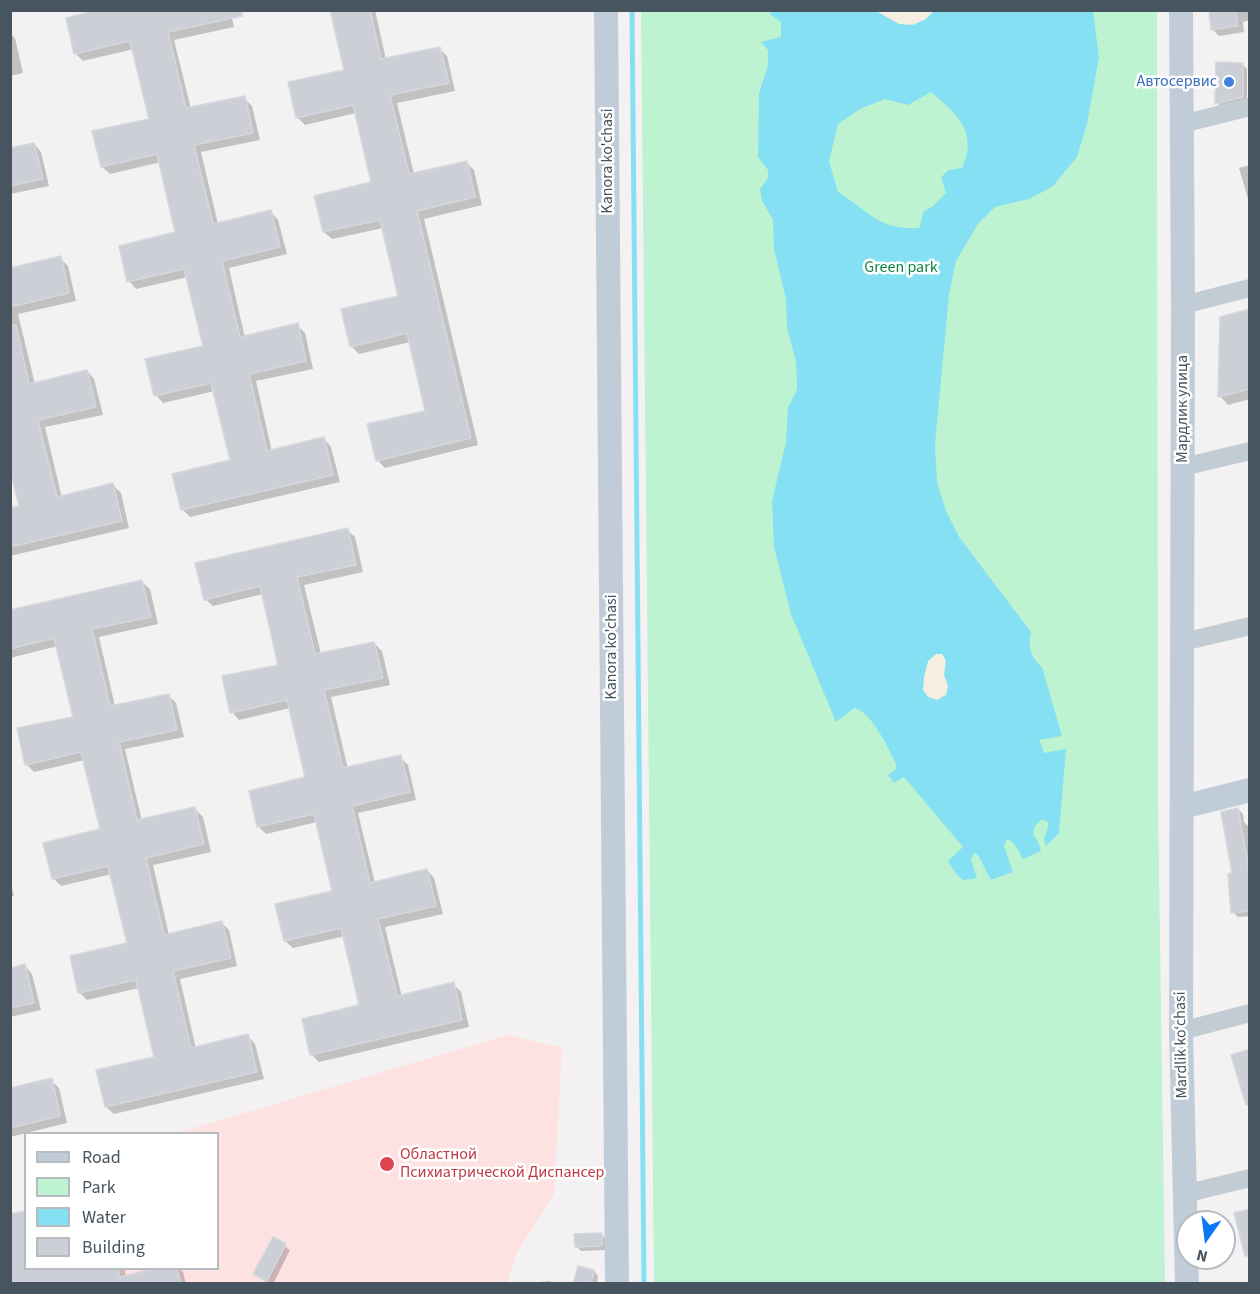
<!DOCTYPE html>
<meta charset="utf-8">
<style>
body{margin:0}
#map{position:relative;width:1260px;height:1294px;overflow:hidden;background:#f3f1f1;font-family:"Source Sans 3",sans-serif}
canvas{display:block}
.frame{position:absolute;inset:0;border:12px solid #475560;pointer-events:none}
.legend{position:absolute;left:24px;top:1132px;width:195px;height:138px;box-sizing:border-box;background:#fff;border:2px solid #b5bbbf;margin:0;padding:8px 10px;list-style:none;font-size:18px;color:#475560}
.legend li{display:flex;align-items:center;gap:12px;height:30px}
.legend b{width:30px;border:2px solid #b5bbbf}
.north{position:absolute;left:1176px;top:1210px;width:60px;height:60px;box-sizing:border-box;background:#fff;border:2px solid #b5bbbf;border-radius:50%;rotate:194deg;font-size:16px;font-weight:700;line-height:24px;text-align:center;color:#475560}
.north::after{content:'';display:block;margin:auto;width:21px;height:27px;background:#0a77f4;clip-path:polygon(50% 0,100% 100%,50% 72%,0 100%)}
</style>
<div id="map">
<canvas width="1260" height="1294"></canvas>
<div class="frame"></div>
<ul class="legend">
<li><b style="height:8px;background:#c0cdd9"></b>Road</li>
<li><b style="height:16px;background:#bdf3d0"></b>Park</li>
<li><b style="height:16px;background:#86e0f4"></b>Water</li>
<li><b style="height:16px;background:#ccd0d6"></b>Building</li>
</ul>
<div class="north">N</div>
</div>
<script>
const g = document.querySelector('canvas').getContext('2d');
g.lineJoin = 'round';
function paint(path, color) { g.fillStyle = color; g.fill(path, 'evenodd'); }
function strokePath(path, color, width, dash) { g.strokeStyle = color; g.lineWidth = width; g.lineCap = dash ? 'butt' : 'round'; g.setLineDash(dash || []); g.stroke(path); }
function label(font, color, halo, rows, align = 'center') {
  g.font = font + ' "Source Sans 3",sans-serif'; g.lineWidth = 5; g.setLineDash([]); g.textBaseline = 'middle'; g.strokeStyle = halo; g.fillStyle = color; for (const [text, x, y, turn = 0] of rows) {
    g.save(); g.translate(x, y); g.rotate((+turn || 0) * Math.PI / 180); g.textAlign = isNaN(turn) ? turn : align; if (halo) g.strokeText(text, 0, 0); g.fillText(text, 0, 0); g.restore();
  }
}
paint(new Path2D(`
 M508 1035 562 1048 554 1194 516 1254 507 1283 122 1284 118 1269 218 1268V1134L177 1133Z`), '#fde2e1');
paint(new Path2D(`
 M641 11H1157L1158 802 1165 1283H654Z`), '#bdf3d0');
paint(new Path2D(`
 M876 11H934C915 32 897 27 876 11Z
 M936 654H942C948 664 951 684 946 695L937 700 928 697 923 690 924 677 928 661Z`), '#f5eee1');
paint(new Path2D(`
 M770 11H876L899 24 913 25 926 19 934 11H1093L1099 57 1087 124 1077 157 1052 187 1029 199 995 207 978 224 956 261 949 294 935 445 937 482 946 511 959 537 1031 632C1028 648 1030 656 1042 667L1062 736 1039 740 1044 753 1066 749 1059 833 1046 846 1044 840 1049 823 1042 819 1035 826 1033 835 1038 842 1041 851 1023 859C1019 852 1015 841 1007 839L1004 846 1013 872 991 880 978 855 974 853 971 860 977 878 963 880 956 874 948 861 963 847 904 777 894 783 888 775 896 769V764C888 748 872 712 854 708L836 722 791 614 774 547 772 501 786 442 788 408 797 389 796 361 787 328 786 299 774 249 773 220 762 201 760 189 768 178V170L758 157 759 93 768 66V50L761 42 781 37V22L771 15ZM931 92C956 113 979 132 962 168L949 170 941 177 946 193 932 207 924 211 919 228C878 230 870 212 838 192L829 161 838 124 860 109 885 99 908 105ZM936 654H942L946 660 944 675 948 686 946 695 937 700 928 697 923 690 924 677 928 661Z`), '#86e0f4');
paint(new Path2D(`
 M230 10 234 27 174 40 191 109 244 98 252 106 260 140 201 152 218 224 271 212 278 220 287 254 229 268 245 338 297 325 305 333 313 369 256 381 272 452 324 439 331 447 340 482 190 517 182 509 231 462 215 391 163 403 156 395 204 347 188 277 136 289 129 281 177 233 161 162 110 174 102 167 151 121 134 49 83 61 76 54Z
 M332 10H375L386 60 440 49 447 56 455 91 397 103 414 174 466 162 474 170 482 205 424 219 478 445 385 468 377 460 427 412 410 342 359 354 351 346 400 298 383 228 332 239 324 232 373 183 356 113 305 125 297 117 346 71Z
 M1210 10H1250V20L1243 22 1244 32 1219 36 1212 29Z
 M10 34 15 38 23 73 10 76Z
 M1242 64 1247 69V102L1222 108 1217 103Z
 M34 144 41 152 49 186 10 194V149Z
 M1250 165V206L1239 168Z
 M60 258 68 266 76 301 18 314 35 384 87 371 94 379 103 415 45 427 62 498 113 485 121 493 129 528 10 556V510L21 507 10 463V269Z
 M1250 311V399L1228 405 1220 396Z
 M347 530 355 537 363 572 304 585 321 654 374 643 382 651 390 685 331 697 348 769 400 757 408 765 416 800 358 813 375 883 427 870 434 878 443 914 385 927 402 997 453 984 461 992 469 1027 319 1062 312 1055 303 1020 361 1006 345 936 293 948 285 941 334 892 317 822 266 834 258 826 307 778 290 708 239 720 232 712 280 666 263 594 213 606 205 599Z
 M142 582 150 589 158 624 99 637 115 706 168 695 176 703 184 737 125 749 142 821 195 809 203 817 211 852 153 865 169 935 221 922 229 930 237 966 180 979 196 1049 248 1036 255 1044 264 1079 114 1114 106 1107 155 1058 139 988 87 1000 80 993 71 957 129 944 112 874 61 886 53 878 102 830 85 760 34 772 26 764 75 718 58 646 10 658V612Z
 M1238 809 1243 814 1244 822 1248 826 1250 916 1238 917 1233 912Z
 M10 880 14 896 10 897Z
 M25 966 32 974 41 1010 10 1017V970Z
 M51 1080 59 1088 67 1123 10 1137V1090Z
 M601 1234 606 1239 607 1250 581 1251 576 1246Z
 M273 1239 290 1250 273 1284H269L255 1274Z
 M26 1268H124L126 1277 158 1268H179L183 1272 186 1284H10Z
 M594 1271 598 1276 597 1284H575Z
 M550 1281 553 1284H526V1283Z`), '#0003');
strokePath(new Path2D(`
 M632 10 644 1284`), '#86e0f4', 5);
const building = new Path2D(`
 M97 10H241L242 16 168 32 186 108 245 96 253 133 194 145 213 224 271 210 280 247 222 261 240 337 298 323 306 361 249 374 267 451 324 437 333 475 181 510 172 474 230 460 211 383 154 396 145 359 203 346 184 269 127 282 119 246 175 232 157 154 101 167 92 131 149 119 130 41 74 54 66 18Z
 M330 10H370L381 59 440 47 449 83 390 95 409 174 467 161 475 197 417 211 471 438 376 461 367 424 425 411 407 333 350 347 341 309 398 296 380 220 323 232 314 196 371 182 353 105 296 118 288 82 344 70Z
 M1209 10H1236L1238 26 1211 30Z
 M1216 62 1243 63V97L1215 104Z
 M34 143 43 179 10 186V148Z
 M61 256 69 293 10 307V268Z
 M1250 309V389L1218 397 1220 317Z
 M16 325 29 384 87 370 96 407 38 420 57 497 113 483 122 521 10 547V508L19 506 10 470V326Z
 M348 528 356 565 297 577 315 654 374 642 383 678 324 690 343 768 401 755 410 792 352 806 370 883 427 869 436 906 378 919 397 996 454 982 462 1020 310 1055 302 1019 359 1005 341 928 284 941 275 904 332 891 314 814 257 827 249 791 305 777 287 700 230 713 222 676 278 665 260 586 204 600 195 563Z
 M142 580 151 617 92 629 110 706 169 694 177 730 119 742 137 820 195 807 204 844 146 858 164 935 222 921 231 958 173 971 191 1048 248 1034 257 1072 105 1107 96 1070 154 1057 136 980 78 993 70 956 127 943 108 866 52 879 43 843 100 829 81 752 25 765 17 728 73 717 54 638 10 649V610Z
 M1238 808 1248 864 1250 911 1231 913 1228 874 1232 873 1221 812Z
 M25 964 34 1003 10 1008V968Z
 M1250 1049V1105H1246L1231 1055Z
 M52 1078 60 1116 10 1128V1088Z
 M1250 1209V1256H1245L1234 1213Z
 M26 1211V1269H118L120 1277 152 1269H177L181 1284H10V1214Z
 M602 1233V1246L575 1247 574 1234Z
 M273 1237 286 1244 267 1281 253 1274Z
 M578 1266 594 1270 591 1284H573Z`);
paint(building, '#ccd0d6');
strokePath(building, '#d4d7dd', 1.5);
strokePath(new Path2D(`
 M1182 124 1250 107
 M1183 305 1250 288
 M1183 467 1250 451
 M1183 642 1250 626
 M1181 1031 1250 1013
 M1184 1194 1250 1178`), '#c1ccd4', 18);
strokePath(new Path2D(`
 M606 10 617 1284
 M1181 10 1183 305 1181 1031 1187 1284
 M1182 807 1250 790`), '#c0cdd9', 24);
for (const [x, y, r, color] of [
 [1229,82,6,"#3f7fe0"],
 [387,1164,8,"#e0444e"]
]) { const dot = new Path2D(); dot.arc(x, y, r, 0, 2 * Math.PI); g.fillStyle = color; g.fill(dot); strokePath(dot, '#fff', 2); }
label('16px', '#366cbe', '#fff', [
 ["Автосервис",1217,82]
], 'right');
label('16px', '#475560', '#fff', [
 ["Kanora ko'chasi",608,161,-90],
 ["Мардлик улица",1183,409,-90],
 ["Kanora ko'chasi",612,647,-90],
 ["Mardlik ko‘chasi",1182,1045,-91]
]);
label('16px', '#108446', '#fff', [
 ["Green park",901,268]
]);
label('16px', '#be3a42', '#fff', [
 ["Областной",400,1155],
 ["Психиатрической Диспансер",400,1173]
], 'left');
</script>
